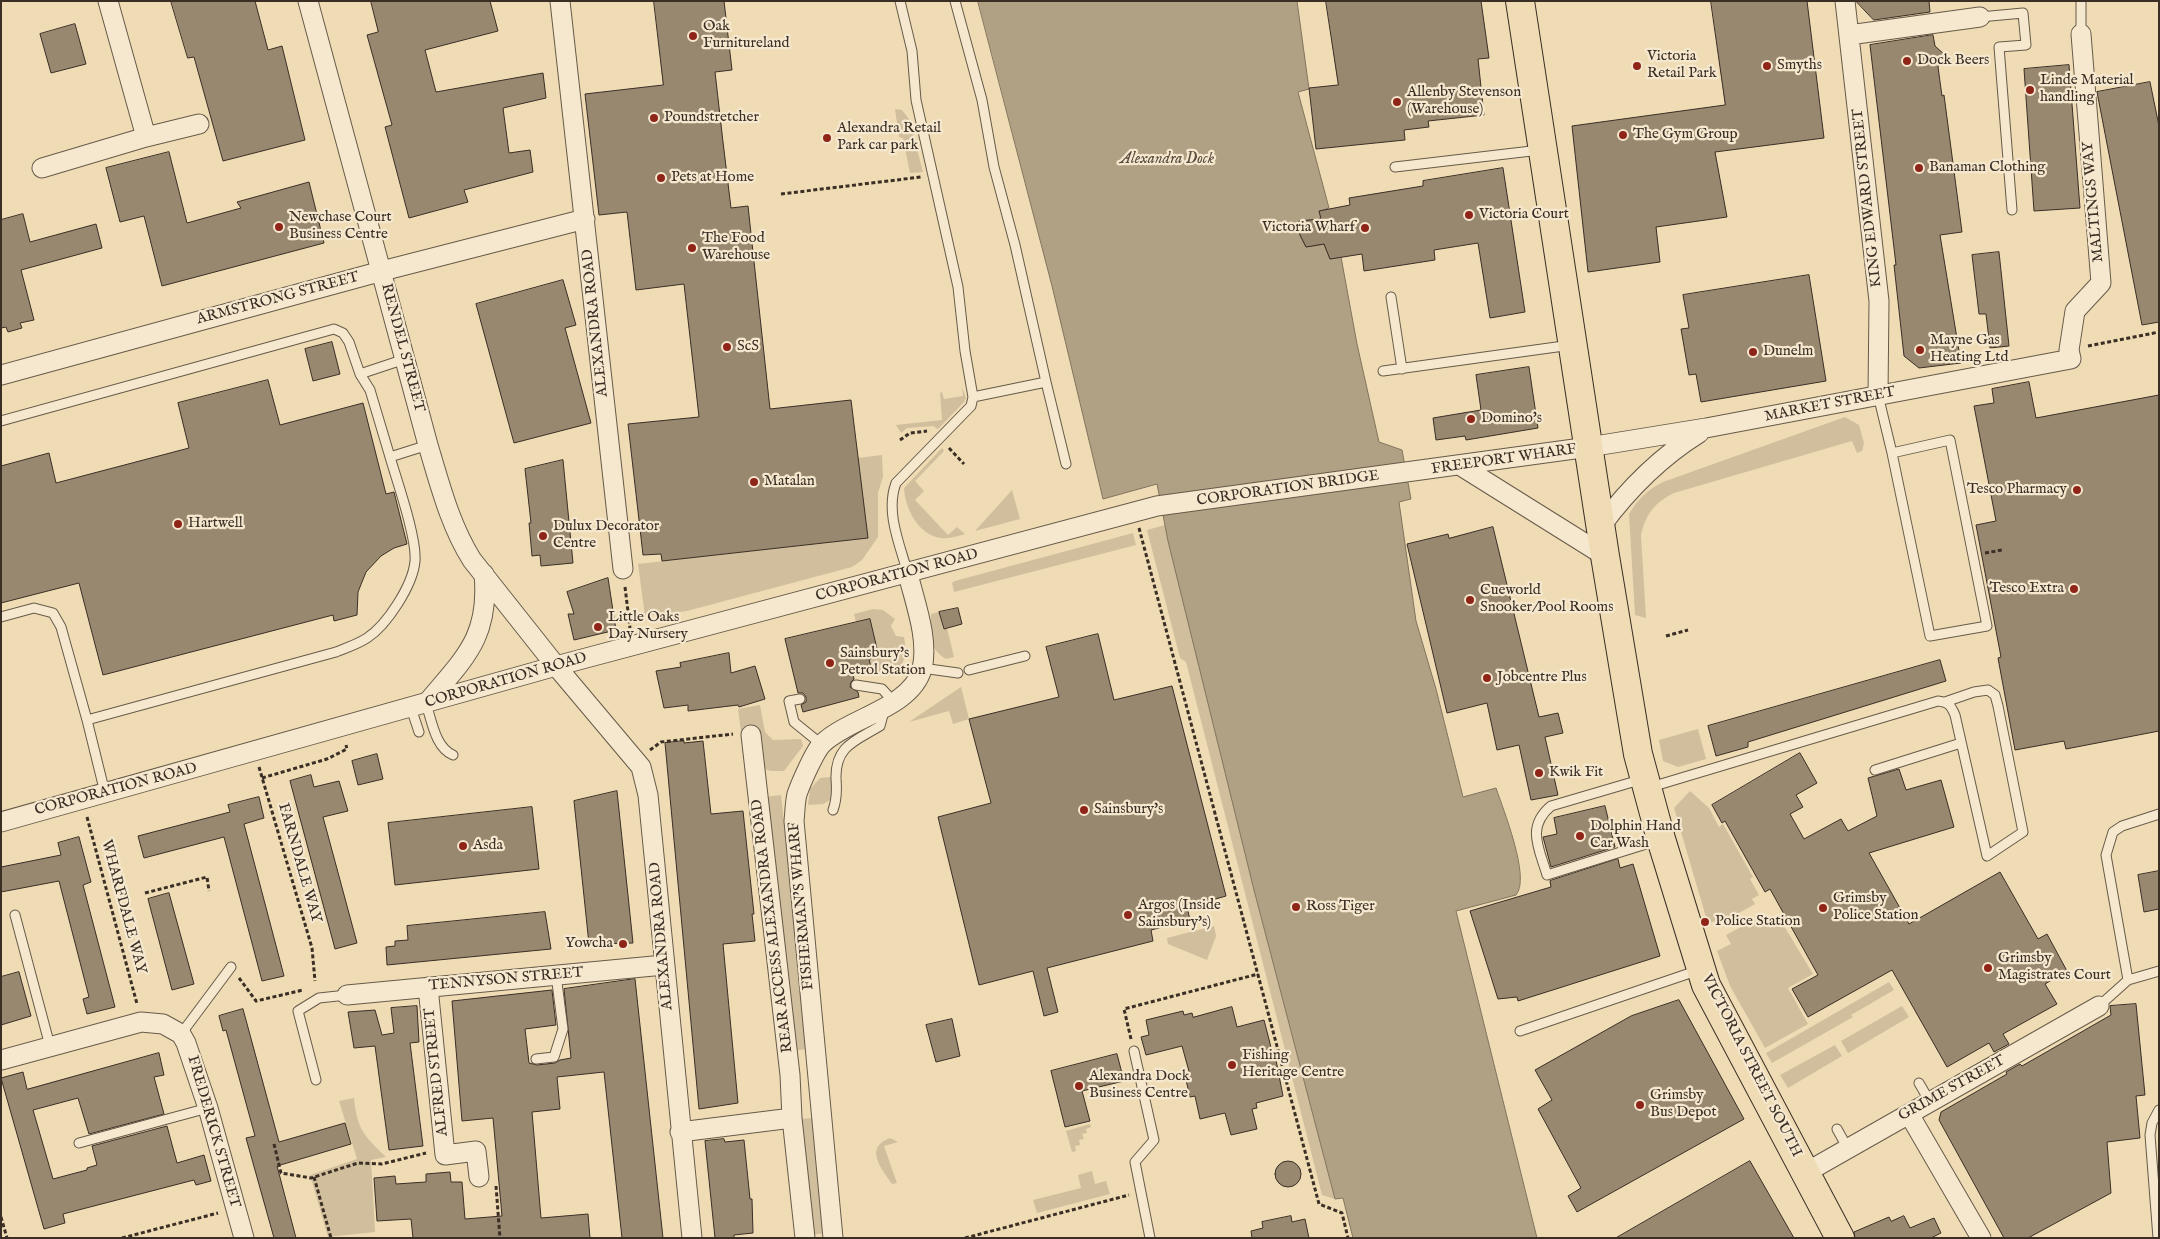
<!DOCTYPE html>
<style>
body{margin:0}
#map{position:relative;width:2160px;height:1239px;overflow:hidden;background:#efdcb5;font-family:"IM FELL English",serif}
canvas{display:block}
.frame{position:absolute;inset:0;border:2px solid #3a2e25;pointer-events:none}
</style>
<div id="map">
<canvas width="2160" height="1239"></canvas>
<div class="frame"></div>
</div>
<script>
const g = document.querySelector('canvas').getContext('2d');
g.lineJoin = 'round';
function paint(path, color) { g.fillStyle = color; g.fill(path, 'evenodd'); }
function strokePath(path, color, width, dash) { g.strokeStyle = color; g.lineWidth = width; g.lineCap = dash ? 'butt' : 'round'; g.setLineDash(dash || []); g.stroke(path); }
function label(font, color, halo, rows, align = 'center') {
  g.font = font + ' "IM FELL English",serif'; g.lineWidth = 4.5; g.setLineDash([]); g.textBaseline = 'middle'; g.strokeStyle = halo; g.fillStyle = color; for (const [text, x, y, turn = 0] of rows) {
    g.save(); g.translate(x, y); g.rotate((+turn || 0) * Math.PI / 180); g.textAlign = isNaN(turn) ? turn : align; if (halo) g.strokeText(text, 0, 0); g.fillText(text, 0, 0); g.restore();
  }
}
paint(new Path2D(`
 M895 109 902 110 909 119 923 172 910 173 903 138 899 137Z
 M962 387 966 398 964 402 938 429 933 426 907 428 901 433 896 425 942 420 940 393 942 392 944 399 963 396Z
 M1845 417 1859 425 1864 443 1862 451 1857 453 1852 441 1674 493C1655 502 1646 514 1641 535L1646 618 1635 615 1629 514C1638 499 1647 490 1663 482Z
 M942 448 944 451 915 481 924 491 915 500 948 535 957 527 965 534C957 536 950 539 941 538 918 535 905 508 904 488Z
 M882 455 883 477 878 493V537L862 560 852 567 687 611 645 616 638 564 867 538 858 458Z
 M1012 490 1020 519 975 531Z
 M1165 525 1254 890 1335 1199 1322 1195 1186 662 1180 658 1147 530Z
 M1133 533 1136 545 954 592 952 583 955 581Z
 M873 609 883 610 895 619 891 626 896 636 904 637C907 653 905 664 894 676L872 673 869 659 871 658 870 655 878 653 870 619 856 622 854 614Z
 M939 612 943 629 947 628 954 657 946 659C928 648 931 634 931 614Z
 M961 687 969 719 953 724 949 711 909 722Z
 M760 705 765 732 773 740 801 739 803 746 784 771H770L763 768 757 730 741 732 738 709Z
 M1698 729 1706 759 1678 767 1663 761 1659 740Z
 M831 777 832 799 823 804 808 805 810 789 820 778Z
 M1690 791 1709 808 1719 827 1723 824 1753 877 1750 879 1759 895 1752 899 1755 904 1719 924 1717 920 1708 924 1674 808Z
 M781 795 808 1049 791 1051 765 797Z
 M1762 916 1765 920 1771 917 1775 925 1781 921 1813 974 1788 988 1808 1024 1765 1048 1730 986 1717 951 1731 944 1726 935Z
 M1214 926 1216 936 1207 960 1168 944 1167 938Z
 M1889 982 1894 990 1851 1015 1853 1017 1772 1063 1766 1053Z
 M1902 1006 1909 1017 1848 1053 1841 1041Z
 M1835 1045 1842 1056 1788 1088 1780 1075Z
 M354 1098C357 1129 364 1136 386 1157L371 1160 375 1232 328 1237 310 1175 357 1159 339 1101Z
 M815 1118 827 1233 809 1235 797 1119Z
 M1090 1124 1091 1127 1086 1129 1087 1133 1082 1134 1084 1139 1079 1140 1080 1145 1075 1146 1076 1151 1072 1152 1066 1131Z
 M890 1138 898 1142 884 1146 897 1183 892 1184C882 1169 863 1148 890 1138Z
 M1092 1171 1095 1184 1106 1181 1110 1194 1037 1213 1033 1200 1081 1188 1078 1175Z`), '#d0be9d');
const water = new Path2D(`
 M978 1H1297L1309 89 1298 92 1329 208 1320 211 1321 219 1299 221 1300 235 1306 247 1324 244 1330 259 1341 257 1357 344 1379 442 1402 450 1411 499 1399 502 1416 621 1436 689 1463 797 1496 788C1503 809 1531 878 1516 895L1456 911 1537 1238H1353L1343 1198 1335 1199 1254 890 1168 541 1157 484 1103 499 1052 286Z`);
paint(water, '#b1a184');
strokePath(water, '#81735e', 1);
const building = new Path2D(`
 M171 1H255L268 50 282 46 305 140 223 161 194 57 188 58Z
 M371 1H490L498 31 425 50 436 92 543 73 546 98 503 108 509 153 530 150 533 172 464 190 468 202 409 218 385 127 392 125 367 35 378 32Z
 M654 1H724L732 70 715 72 723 142 731 208 748 206 770 409 851 400 868 538 662 561 661 554 643 555 628 424 699 417 684 284 636 290 627 212 599 215 585 94 663 85Z
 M1326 1H1481L1489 58 1478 59 1484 115 1428 121 1429 127 1404 130 1405 140 1316 149 1309 88 1338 85Z
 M1711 1H1807L1824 138 1715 152 1727 217 1656 227 1660 262 1588 272 1572 126 1725 105Z
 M1856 1H1929L1930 12 1874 20Z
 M75 24 86 64 51 73 40 34Z
 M1933 35 1935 46 1945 55 1938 67 1942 96 1944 95 1962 232 1940 235 1961 363 1919 368 1904 356 1894 265H1896L1870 45Z
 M2069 65 2080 208 2034 211 2024 69Z
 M2150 82 2159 126V322L2142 325 2097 92Z
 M169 152 187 223 241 208 237 202 309 182 324 243 162 286 144 216 120 222 106 168Z
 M1503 168 1525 312 1490 318 1478 243 1434 250 1435 260 1364 271 1362 254 1330 259 1324 244 1306 247 1300 235 1299 221 1321 219 1319 211 1350 205 1349 198 1423 186V181Z
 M23 214 30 242 96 224 102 248 21 270 34 320 20 323 22 328 8 332 6 327 1 328V220Z
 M1999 252 2009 346 1990 348 1986 314H1979L1972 255Z
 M1809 275 1826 381 1701 402 1696 374 1689 375 1681 329 1689 328 1683 295Z
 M563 280 576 325 565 328 591 423 514 443 476 304Z
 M332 342 340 374 313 381 305 349Z
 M1529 367 1538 428 1466 440 1465 436 1436 440 1433 418 1481 410 1476 375Z
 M268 380 280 425 363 403 386 494 394 492 407 544 394 548 381 556 366 572 358 592 357 615 334 621 333 615 103 675 79 583 1 603V466L49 453 56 483 189 448 178 403Z
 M2029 382 2036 418 2159 395V731L2066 749 2064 741 2015 750 1998 658 2001 657 1976 525 1996 521 1974 406 1994 403 1992 389Z
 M563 460 573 563 541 566 540 555 532 556 529 523H531L525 469Z
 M1493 527 1539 717 1558 713 1563 733 1545 737 1558 795 1531 800 1519 745 1497 750 1487 703 1447 713 1407 544 1448 534 1449 538Z
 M608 578 616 630 574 640 568 614H574L567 592Z
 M958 608 962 624 944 629 939 612Z
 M870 619 878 653 870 655 871 659H869L871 668 853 673 854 679 851 682 850 687 858 692 859 697 803 712 801 705 806 702V697L803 693H798L785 639Z
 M1098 634 1114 700 1172 686 1226 896 1187 907 1190 920 1151 930 1153 941 1047 968 1058 1012 1044 1016 1033 971 979 985 938 817 991 803 969 719 1059 697 1046 647Z
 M729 653 731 673 755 666 765 699 739 707 738 705 688 711V705L664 708 656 671 681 667 680 663Z
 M1940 660 1946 681 1748 742V747L1716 756 1708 726Z
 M684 741V743L703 741 711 814 743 811 754 914H752L755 941 723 944 738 1103 699 1109 665 743Z
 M1800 753 1817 783 1796 795 1803 807 1790 814 1804 839 1841 819 1848 831 1877 816 1868 778 1899 769 1906 790 1941 780 1954 827 1869 853 1909 924 2000 872 2038 939 2047 934 2067 971 2045 984 2057 1004 2003 1034 2009 1044 1994 1052 1989 1043 1947 1067 1892 970 1808 1017 1792 989 1818 975 1770 889 1765 892 1725 821 1722 823 1712 805Z
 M377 754 383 779 358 785 352 761Z
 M311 775 314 787 339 781 348 811 323 817 357 943 335 949 290 781Z
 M617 791 633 943 589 944 574 801Z
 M259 797 264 818 244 824 284 976 262 981 224 837 144 858 138 836 230 812 228 805Z
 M1605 806 1615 847 1551 867 1543 837 1557 834 1554 818Z
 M532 807 539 869 395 885 388 823Z
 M79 837 91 882 83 885 115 1007 87 1014 83 999 89 997 59 881 1 892V867L61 855 58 843Z
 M1618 859 1620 868 1633 864 1660 956 1518 1001 1517 997 1498 999 1470 911 1551 887 1550 881Z
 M2159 871V909L2144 912 2138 875Z
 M169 893 194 984 172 990 148 899Z
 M545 912 551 949 387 965 386 947 395 946V941L408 940 407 926Z
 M19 972 31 1016 1 1025V977Z
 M635 979 663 1238H622L604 1072 557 1077 560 1109 532 1112 541 1218 588 1214 590 1238H413L411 1219 377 1221 374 1178 395 1176 396 1184 426 1182V1174L450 1172 451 1182H462L465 1219 502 1216 493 1118 462 1121 452 1001 552 990 556 1025 525 1029 529 1063 537 1065 555 1063 560 1060 571 1058 564 989Z
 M1679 1000 1744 1119 1577 1212 1568 1196 1581 1188 1538 1109 1552 1100 1535 1070 1631 1016Z
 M2136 1004 2145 1095 2136 1096 2140 1138 2107 1142 2111 1193 2028 1238H2004L1939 1120 1941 1112 2007 1074 2006 1072 2020 1064 2022 1066 2111 1015 2110 1006Z
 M417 1006 419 1042 410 1043 423 1146 389 1150 375 1046 354 1048 348 1012 375 1010 382 1035 394 1033 391 1008Z
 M1232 1007 1237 1027 1264 1020 1273 1055H1275L1283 1096 1256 1103 1257 1108 1252 1109 1257 1129 1231 1135 1225 1113 1200 1119 1195 1096 1190 1097 1185 1076 1190 1075 1182 1046 1146 1055 1141 1037 1149 1035 1146 1020 1183 1011 1184 1015 1192 1013 1193 1017Z
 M243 1009 279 1142 345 1123 351 1144 277 1166 296 1238H274L246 1138 255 1136 226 1030 223 1031 219 1016Z
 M952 1019 960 1056 936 1062 926 1025Z
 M159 1053 164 1075 154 1077 164 1114 89 1134 78 1098 33 1110 53 1179 87 1170V1168L97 1165 92 1146 167 1126 177 1163 204 1155 211 1181 196 1185 194 1180 63 1214 65 1223 44 1229 1 1078 23 1072 27 1089Z
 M1117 1054 1124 1081 1082 1091 1090 1121 1065 1127 1051 1071Z
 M724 1139 725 1142 744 1140 750 1199H752L753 1233 734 1235V1238H715L705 1141Z
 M1275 1174a13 13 0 1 1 26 0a13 13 0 1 1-26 0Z
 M1750 1161 1794 1238H1616Z
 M1291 1216 1292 1222 1305 1219 1309 1238H1252L1251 1231 1263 1228 1262 1222Z
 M1904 1216 1910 1228 1934 1218 1941 1233 1931 1238H1855L1854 1232 1889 1217 1891 1221Z`);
paint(building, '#988870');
strokePath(building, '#3a2e25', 1);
const lane = new Path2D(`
 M900 1 912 51 916 100 958 287 965 351 973 397 971 406 896 483C885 512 900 545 908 574
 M955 1 982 100 994 167 1015 245 1046 382
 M2081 1V34
 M1980 17 2023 13 2026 45 1999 47 2012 210
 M1395 167 1540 150
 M1391 297 1402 369
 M1383 371 1571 345
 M360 374 405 359
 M1878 395 1892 453 1950 440 1987 626 1930 636 1892 453
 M973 397 1046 382 1066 464
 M1 421 334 329 343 333 349 342 360 374 370 390 390 457 428 445
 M1 617 34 608 53 613 61 627 87 720 336 652C346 648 358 644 367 638 387 625 413 585 415 561 417 538 397 481 390 457
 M922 668 958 673
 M969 670 1025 656
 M856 685 882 689 894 702
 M800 699 789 701 794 722 821 744
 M426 704C432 721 435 747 453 755
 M411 708 419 732
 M87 720 105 793
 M1875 770 1961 743
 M1643 779 1551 806C1526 827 1539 848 1547 875L1659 840
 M1651 787 1938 701C1949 702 1951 706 1955 715L1987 856 2023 832 1998 706 1995 695 1988 690 1974 692 1945 702
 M833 810C837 799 837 790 836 779 835 746 855 741 880 726L884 711
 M2159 814 2122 826 2113 832 2106 855 2128 980 2159 971
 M15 915 50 1046
 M2099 1006 2128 980
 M1520 1031 1699 970
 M181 1034 231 967
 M1134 1051 1154 1140 1135 1162 1150 1238
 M536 1059 554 1057 563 1029 556 975
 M316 1080 298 1011 319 998 347 995
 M1919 1083 1930 1102
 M1837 1129 1848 1149
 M79 1143 208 1108
 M2158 1238 2150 1135 2152 1123 2159 1110`);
const street = new Path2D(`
 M108 1 146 137
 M308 1 428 445C440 485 450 525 472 560L556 666 641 767 648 795 692 1238
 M560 1 623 569
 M1845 1 1879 301 1878 395
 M1849 35 1980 17
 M42 168 146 137 199 124
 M1 375 382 271 585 219
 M1461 466 1605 556
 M1601 526C1629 488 1659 458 1699 433
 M426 704C464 658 490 638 484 574
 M751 735 790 1075 792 1118
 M1 822 556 666 1157 506 1589 447 1706 428 2071 359 2069 350 2075 311 2101 283 2081 34
 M428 987 445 1155 476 1151 479 1177
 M347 995 664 965
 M1 1060 141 1022 163 1024 181 1034 186 1043 208 1108 244 1238
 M1909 1114 1981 1238
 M680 1132 792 1118 805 1238
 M1805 1173 2099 1006
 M833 1238 794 821C795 812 795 802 797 794 801 783 815 750 823 743 851 717 911 708 922 669 929 639 915 603 908 574`);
const highway = new Path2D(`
 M1520 1 1605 556 1638 754 1661 839 1706 985 1840 1238`);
strokePath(lane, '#675a49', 11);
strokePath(street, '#675a49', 21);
strokePath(highway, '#3a2e25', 30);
strokePath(new Path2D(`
 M781 194 921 177
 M2088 346 2159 332
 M900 440 910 433 927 431
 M949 448 964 464
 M1139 528 1319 1204 1342 1213 1348 1238
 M1985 553 2002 550
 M625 587 630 628
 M1666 636 1688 630
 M650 750 661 742 733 734
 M259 767 312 948 315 981
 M262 778 327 759 347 749 346 745
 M87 817 137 1004
 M145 893 207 877 209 891
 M239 978 256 1001 303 990
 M1131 1039 1124 1009 1258 974
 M274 1144 281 1173 311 1178 358 1163 382 1164 426 1153
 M314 1177 331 1238
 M496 1186 500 1238
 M1 1217 7 1238
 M122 1238 218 1213
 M965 1238 1129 1195`), '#3a2e25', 3, [4, 2.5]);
strokePath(lane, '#f5e8cf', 9);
strokePath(street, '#f5e8cf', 19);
strokePath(highway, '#efdcb5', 28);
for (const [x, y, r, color] of [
 [693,36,5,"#8f2418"],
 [1907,61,5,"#8f2418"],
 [1637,66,5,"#8f2418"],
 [1767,66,5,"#8f2418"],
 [2030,90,5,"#8f2418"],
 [1397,102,5,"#8f2418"],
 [654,118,5,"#8f2418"],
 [1623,135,5,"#8f2418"],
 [827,138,5,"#8f2418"],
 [1919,168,5,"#8f2418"],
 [661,178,5,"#8f2418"],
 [1469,215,5,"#8f2418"],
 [279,227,5,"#8f2418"],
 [1365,228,5,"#8f2418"],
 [692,248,5,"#8f2418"],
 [727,347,5,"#8f2418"],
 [1920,350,5,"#8f2418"],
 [1753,352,5,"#8f2418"],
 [1471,419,5,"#8f2418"],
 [754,482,5,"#8f2418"],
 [2077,490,5,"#8f2418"],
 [178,524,5,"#8f2418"],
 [543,536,5,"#8f2418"],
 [2074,589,5,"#8f2418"],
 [1470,600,5,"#8f2418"],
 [598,627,5,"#8f2418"],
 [830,663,5,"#8f2418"],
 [1487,678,5,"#8f2418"],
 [1539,773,5,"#8f2418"],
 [1084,810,5,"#8f2418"],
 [1580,836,5,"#8f2418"],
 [463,846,5,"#8f2418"],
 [1296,907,5,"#8f2418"],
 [1823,908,5,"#8f2418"],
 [1128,915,5,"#8f2418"],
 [1705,922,5,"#8f2418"],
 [623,944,5,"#8f2418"],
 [1988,968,5,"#8f2418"],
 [1232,1065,5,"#8f2418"],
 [1079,1086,5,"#8f2418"],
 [1640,1105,5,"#8f2418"]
]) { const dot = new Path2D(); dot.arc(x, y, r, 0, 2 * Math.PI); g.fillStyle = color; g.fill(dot); strokePath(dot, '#f5e8cf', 2); }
label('15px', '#3a2e25', '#f5e8cf', [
 ["Oak",703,27],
 ["Furnitureland",703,44],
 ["Victoria",1647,57],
 ["Retail Park",1647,74],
 ["Dock Beers",1917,61],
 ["Smyths",1777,66],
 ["Linde Material",2040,81],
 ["handling",2040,98],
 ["Allenby Stevenson",1407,93],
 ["(Warehouse)",1407,110],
 ["Poundstretcher",664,118],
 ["Alexandra Retail",837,129],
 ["Park car park",837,146],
 ["The Gym Group",1633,135],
 ["Banaman Clothing",1929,168],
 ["Pets at Home",671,178],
 ["Victoria Court",1479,215],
 ["Newchase Court",289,218],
 ["Business Centre",289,235],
 ["Victoria Wharf",1355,228,"right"],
 ["The Food",702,239],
 ["Warehouse",702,256],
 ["Mayne Gas",1930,341],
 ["Heating Ltd",1930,358],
 ["ScS",737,347],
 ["Dunelm",1763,352],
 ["Domino's",1481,419],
 ["Matalan",764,482],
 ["Tesco Pharmacy",2067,490,"right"],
 ["Hartwell",188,524],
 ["Dulux Decorator",553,527],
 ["Centre",553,544],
 ["Tesco Extra",2064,589,"right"],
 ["Cueworld",1480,591],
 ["Snooker/Pool Rooms",1480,608],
 ["Little Oaks",608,618],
 ["Day Nursery",608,635],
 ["Sainsbury's",840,654],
 ["Petrol Station",840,671],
 ["Jobcentre Plus",1497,678],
 ["Kwik Fit",1549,773],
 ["Sainsbury's",1094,810],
 ["Dolphin Hand",1590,827],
 ["Car Wash",1590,844],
 ["Asda",473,846],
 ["Grimsby",1833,899],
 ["Police Station",1833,916],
 ["Argos (Inside",1138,906],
 ["Sainsbury's)",1138,923],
 ["Ross Tiger",1306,907],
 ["Police Station",1715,922],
 ["Yowcha",613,944,"right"],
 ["Grimsby",1998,959],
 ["Magistrates Court",1998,976],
 ["Fishing",1242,1056],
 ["Heritage Centre",1242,1073],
 ["Alexandra Dock",1089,1077],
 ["Business Centre",1089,1094],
 ["Grimsby",1650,1096],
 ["Bus Depot",1650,1113]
], 'left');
label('15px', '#3a2e25', '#f5e8cf', [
 ["KING EDWARD STREET",1868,198,-96],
 ["MALTINGS WAY",2094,202,-95],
 ["ARMSTRONG STREET",278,299,-15],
 ["ALEXANDRA ROAD",596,323,-96],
 ["RENDEL STREET",402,348,75],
 ["MARKET STREET",1830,405,-11],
 ["FREEPORT WHARF",1504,460,-8],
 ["CORPORATION BRIDGE",1288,489,-8],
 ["CORPORATION ROAD",897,576,-15],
 ["CORPORATION ROAD",506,681,-16],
 ["CORPORATION ROAD",116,790,-15],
 ["FARNDALE WAY",299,863,74],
 ["FISHERMAN'S WHARF",802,906,-95],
 ["WHARFDALE WAY",123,907,75],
 ["REAR ACCESS ALEXANDRA ROAD",773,926,-97],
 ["ALEXANDRA ROAD",662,936,-95],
 ["TENNYSON STREET",506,980,-5],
 ["VICTORIA STREET SOUTH",1751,1066,63],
 ["ALFRED STREET",437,1072,-96],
 ["GRIME STREET",1952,1089,-29],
 ["FREDERICK STREET",213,1132,74]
]);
label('italic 16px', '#584b3d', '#f5e8cf', [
 ["Alexandra Dock",1167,160]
]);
</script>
